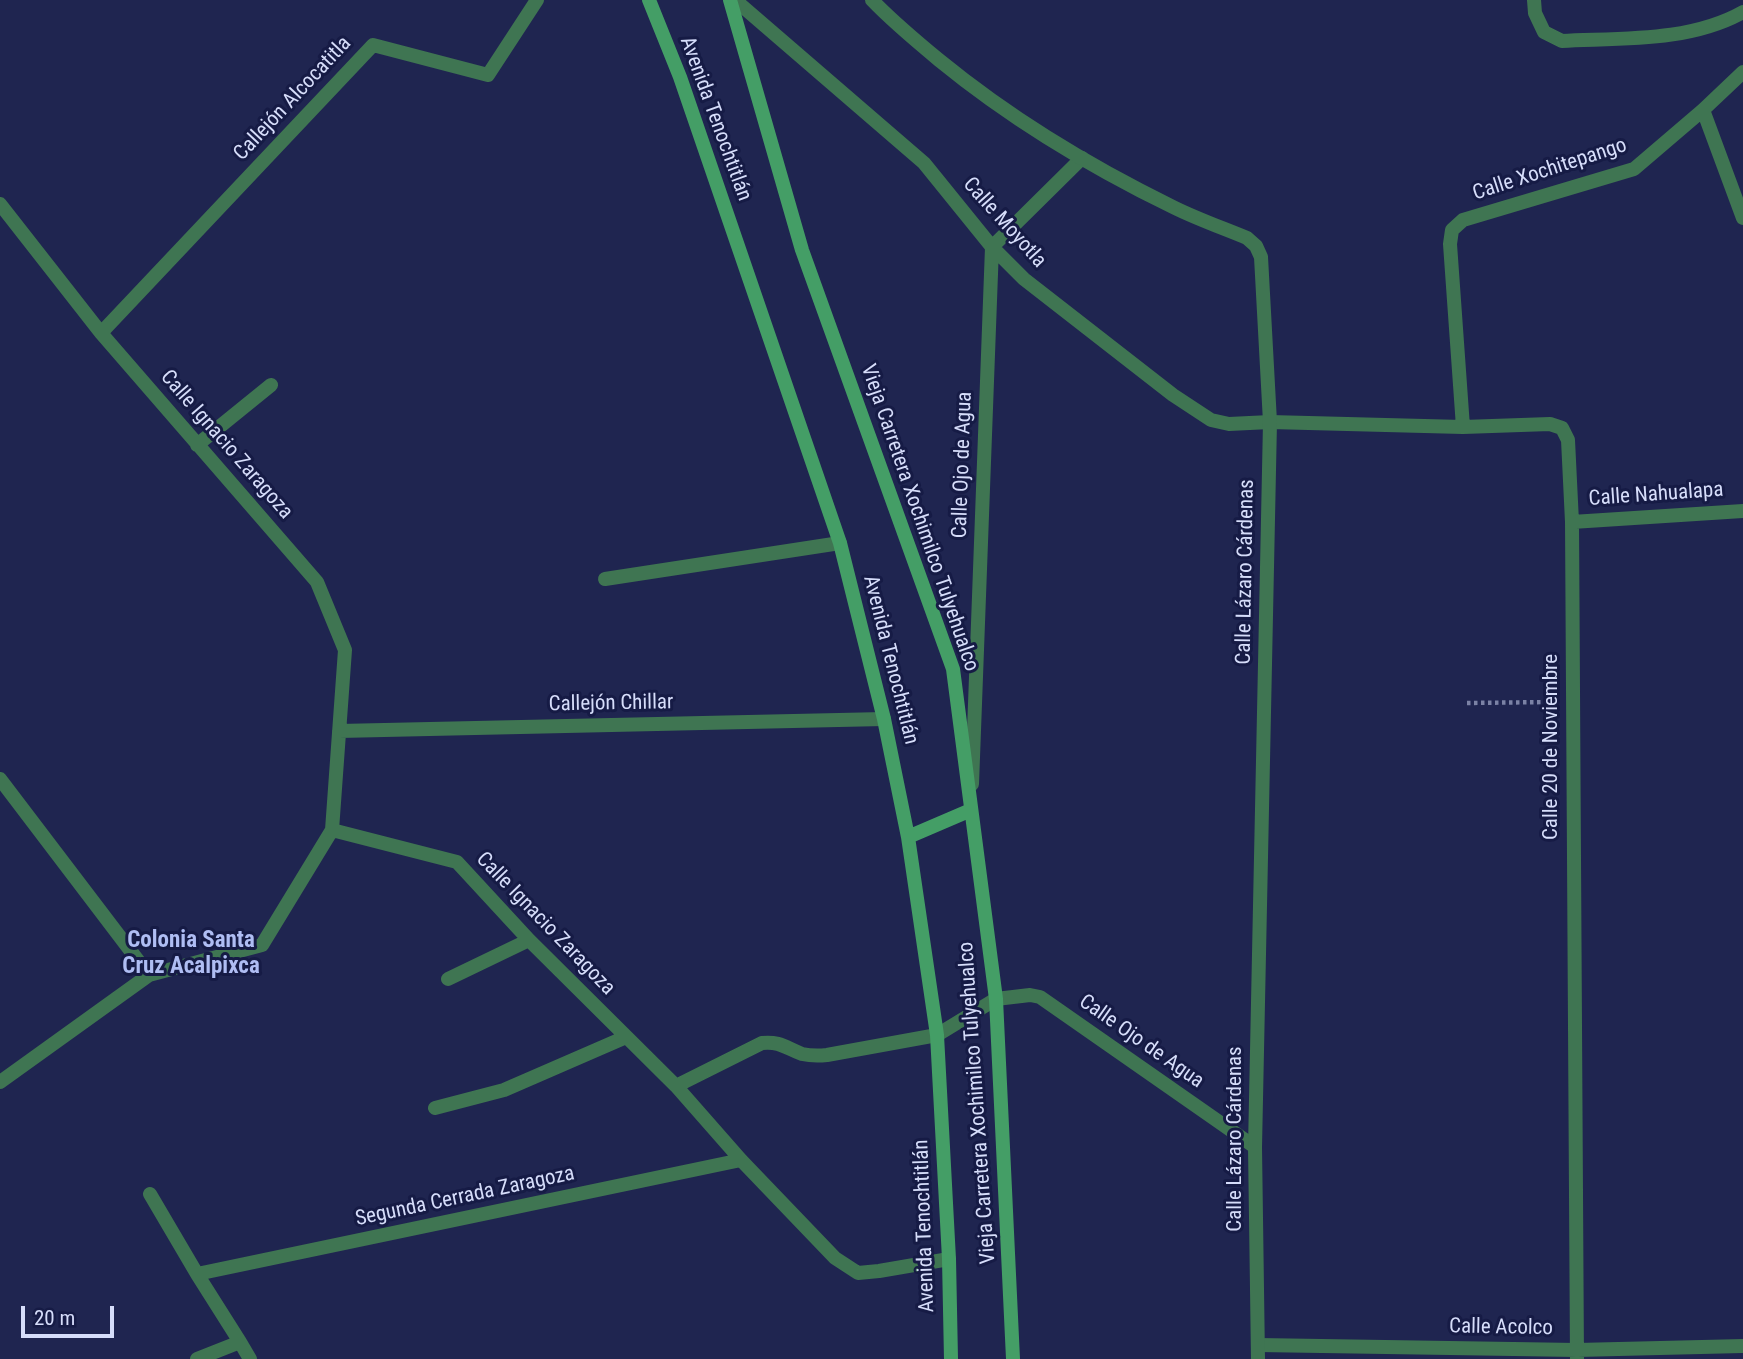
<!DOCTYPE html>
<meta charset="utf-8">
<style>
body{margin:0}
#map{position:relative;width:1743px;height:1359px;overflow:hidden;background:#1f2550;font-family:"Roboto Condensed",sans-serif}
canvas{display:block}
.scale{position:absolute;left:21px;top:1306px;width:93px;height:32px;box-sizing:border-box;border:4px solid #d6ddfa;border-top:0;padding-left:9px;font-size:21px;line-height:24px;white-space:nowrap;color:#d6ddfa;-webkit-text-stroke:5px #161b45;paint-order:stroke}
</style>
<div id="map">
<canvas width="1743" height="1359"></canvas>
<div class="scale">20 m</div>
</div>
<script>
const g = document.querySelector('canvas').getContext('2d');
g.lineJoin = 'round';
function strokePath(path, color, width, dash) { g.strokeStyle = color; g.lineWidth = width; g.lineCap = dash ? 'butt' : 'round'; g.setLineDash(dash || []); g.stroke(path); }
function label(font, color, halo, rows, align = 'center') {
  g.font = font + ' "Roboto Condensed",sans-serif'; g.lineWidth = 6; g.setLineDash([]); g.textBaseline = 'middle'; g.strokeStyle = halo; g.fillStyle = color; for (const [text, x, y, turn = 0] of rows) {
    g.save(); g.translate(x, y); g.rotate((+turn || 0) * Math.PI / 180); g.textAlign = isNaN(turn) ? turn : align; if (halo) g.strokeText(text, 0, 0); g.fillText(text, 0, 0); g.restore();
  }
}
strokePath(new Path2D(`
 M1467 703 1551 702`), '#7b82a5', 4.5, [3.5, 3.5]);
strokePath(new Path2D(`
 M605 579 840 543`), '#3f7552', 14);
strokePath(new Path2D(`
 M735 0 924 163 992 247 1024 279 1173 395 1211 420 1229 424 1270 422 1463 427 1550 424 1562 428 1568 440 1572 522 1577 1359
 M1534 0 1535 13 1544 32 1562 41C1621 38 1690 42 1743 12
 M1703 110 1743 218
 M0 204 101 333 317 582 345 650 332 830 457 862 529 940 676 1086 741 1160 835 1258 858 1273 879 1271 949 1259
 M101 333 373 45 488 75 537 0
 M1463 427 1450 244 1452 230 1463 220 1634 169 1703 110 1743 72
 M197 445 271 385
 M1572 522 1743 511
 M339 731 884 719
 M0 779 149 975
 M972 784 992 247 1082 158
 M448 979 529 940
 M0 1082 149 975 262 945 332 830
 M676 1086 762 1043C780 1041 786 1048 802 1054 811 1056 818 1056 827 1055L937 1035 996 999 1030 995 1040 997 1255 1147
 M435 1108 504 1090 626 1037
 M150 1194 197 1274 240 1342
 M197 1274 741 1160
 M1258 1345 1577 1350 1743 1346
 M197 1359 240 1342 250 1359`), '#3f7552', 14);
strokePath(new Path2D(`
 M872 0C893 22 916 41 939 60 1011 119 1091 167 1173 207 1197 219 1223 228 1247 238L1256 246 1261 257 1270 422 1255 1147 1258 1359`), '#3f7552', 14);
strokePath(new Path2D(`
 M649 0 680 77 840 543 884 719 908 837 937 1035 949 1259 951 1359
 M730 0 802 250 953 669 996 999 1013 1359
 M908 837 971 810`), '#449e66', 14);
label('21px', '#d6ddfa', '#161b45', [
 ["Callejón Alcocatitla",293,99,-47],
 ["Avenida Tenochtitlán",715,119,70],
 ["Calle Xochitepango",1550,170,-18],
 ["Calle Moyotla",1004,223,48],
 ["Calle Ignacio Zaragoza",226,445,49],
 ["Calle Ojo de Agua",963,465,-88],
 ["Calle Nahualapa",1656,495,-4],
 ["Vieja Carretera Xochimilco Tulyehualco",919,518,71],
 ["Calle Lázaro Cárdenas",1246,572,-89],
 ["Avenida Tenochtitlán",890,660,76],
 ["Callejón Chillar",611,704,-1],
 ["Calle 20 de Noviembre",1552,747,-90],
 ["Calle Ignacio Zaragoza",545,924,46],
 ["Calle Ojo de Agua",1141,1042,35],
 ["Vieja Carretera Xochimilco Tulyehualco",978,1103,-94],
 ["Calle Lázaro Cárdenas",1236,1139,-90],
 ["Segunda Cerrada Zaragoza",465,1197,-12],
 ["Avenida Tenochtitlán",925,1226,-92],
 ["Calle Acolco",1501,1328,1]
]);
label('bold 23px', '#afbdf3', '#161b45', [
 ["Colonia Santa",191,941],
 ["Cruz Acalpixca",191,967]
]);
</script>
